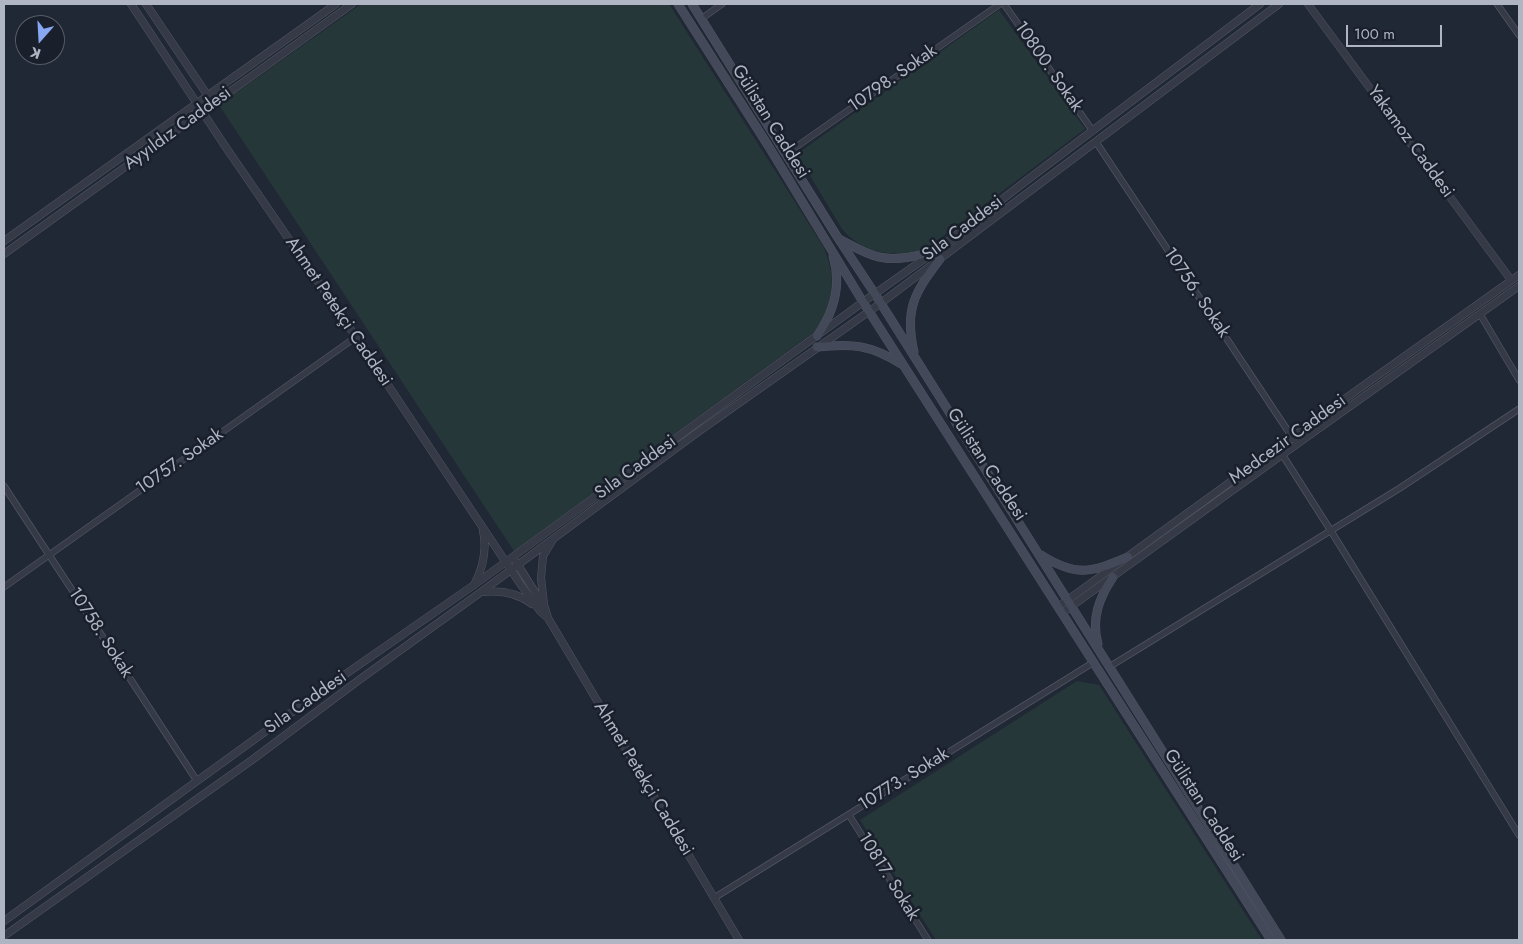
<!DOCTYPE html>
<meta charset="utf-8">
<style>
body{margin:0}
#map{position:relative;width:1523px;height:944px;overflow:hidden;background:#212835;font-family:Jost,sans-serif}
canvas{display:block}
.frame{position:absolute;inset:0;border:5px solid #afb5c3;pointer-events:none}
.north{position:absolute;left:15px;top:15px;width:50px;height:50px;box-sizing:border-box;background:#1a202b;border:1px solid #565c68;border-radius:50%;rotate:199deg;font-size:14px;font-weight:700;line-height:20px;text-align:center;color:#afb5c3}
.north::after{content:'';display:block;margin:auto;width:18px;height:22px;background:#87a7f0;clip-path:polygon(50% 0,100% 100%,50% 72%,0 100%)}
.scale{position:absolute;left:1346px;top:25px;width:96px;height:22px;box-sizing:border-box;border:2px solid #afb5c3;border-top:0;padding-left:6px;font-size:15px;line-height:18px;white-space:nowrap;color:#afb5c3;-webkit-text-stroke:4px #1a202b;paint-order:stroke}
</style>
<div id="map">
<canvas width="1523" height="944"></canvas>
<div class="frame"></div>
<div class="north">K</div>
<div class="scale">100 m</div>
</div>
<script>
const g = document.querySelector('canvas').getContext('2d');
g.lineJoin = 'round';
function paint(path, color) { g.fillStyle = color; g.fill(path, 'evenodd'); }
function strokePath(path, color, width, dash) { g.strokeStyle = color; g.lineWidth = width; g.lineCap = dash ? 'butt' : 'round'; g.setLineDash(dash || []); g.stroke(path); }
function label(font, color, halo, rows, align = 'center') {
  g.font = font + ' Jost,sans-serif'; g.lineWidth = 5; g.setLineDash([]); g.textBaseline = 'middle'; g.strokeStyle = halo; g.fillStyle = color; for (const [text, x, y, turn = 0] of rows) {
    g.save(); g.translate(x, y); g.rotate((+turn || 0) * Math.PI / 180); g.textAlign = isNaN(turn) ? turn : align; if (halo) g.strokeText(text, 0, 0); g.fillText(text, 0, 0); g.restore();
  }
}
paint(new Path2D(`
 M361 4H669L823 246C836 275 836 307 814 332L514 551 219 105Z
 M999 10 1085 129 927 248C896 258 864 255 842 229L797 154Z
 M1077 681 1099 685 1262 940H936L860 820Z`), '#263739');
const minor = new Path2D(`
 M1004 4 1092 130
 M1497 4 1519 35
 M701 19 722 4
 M1096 142 1294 440
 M786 154 1000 4
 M1480 314 1519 380
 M1280 451 1331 531 1519 835
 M4 486 197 781
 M4 587 356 337
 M1109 667 1400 488 1519 409
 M849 815 928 940
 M714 898 1094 662`);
const tertiary = new Path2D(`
 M131 4 225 146 356 337 521 585 540 611 548 618
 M146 4 210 99
 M1308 4 1511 280
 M4 241 336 4
 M4 254 352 4
 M516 562 545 608 548 618 739 940
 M475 583C483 567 487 549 483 531
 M483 592C501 590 518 593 532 604
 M544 605 541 578 543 556 552 541
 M1058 607 1360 388 1519 275
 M1062 613 1297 444 1519 286
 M4 921 317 694 474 585 863 302 937 250 1022 184 1260 4
 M4 936 252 760 359 680 481 592 698 432 881 303 1279 4`);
const secondary = new Path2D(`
 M678 4 769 147 863 302 1271 940
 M692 4 838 238 875 294 1281 940
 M839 239C851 245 865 254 879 257 898 261 918 256 937 250
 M817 336C834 312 842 286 833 256
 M817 347C852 343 871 345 901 364
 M914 352C904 309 915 292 940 259
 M1041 555C1076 577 1091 573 1128 557
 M1098 644C1091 619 1099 598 1113 577`);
strokePath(minor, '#4f5561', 7);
strokePath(tertiary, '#4f5561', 8);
strokePath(secondary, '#4f5561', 9);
strokePath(minor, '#353a46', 5.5);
strokePath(tertiary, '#353a46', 7);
strokePath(secondary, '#434959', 8);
label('18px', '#afb5c3', '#1a202b', [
 ["10800. Sokak",1048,67,55],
 ["10798. Sokak",893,79,-35],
 ["Gülistan Caddesi",770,122,58],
 ["Ayyıldız Caddesi",178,129,-36],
 ["Yakamoz Caddesi",1410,142,54],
 ["Sıla Caddesi",963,229,-37],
 ["10756. Sokak",1196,293,56],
 ["Ahmet Petekçi Caddesi",338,312,56],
 ["Medcezir Caddesi",1288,440,-36],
 ["10757. Sokak",180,462,-35],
 ["Gülistan Caddesi",986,465,57],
 ["Sıla Caddesi",636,468,-36],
 ["10758. Sokak",100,633,57],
 ["Sıla Caddesi",306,703,-35],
 ["Ahmet Petekçi Caddesi",643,779,59],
 ["10773. Sokak",904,780,-32],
 ["Gülistan Caddesi",1203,806,57],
 ["10817. Sokak",888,877,58]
]);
</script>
